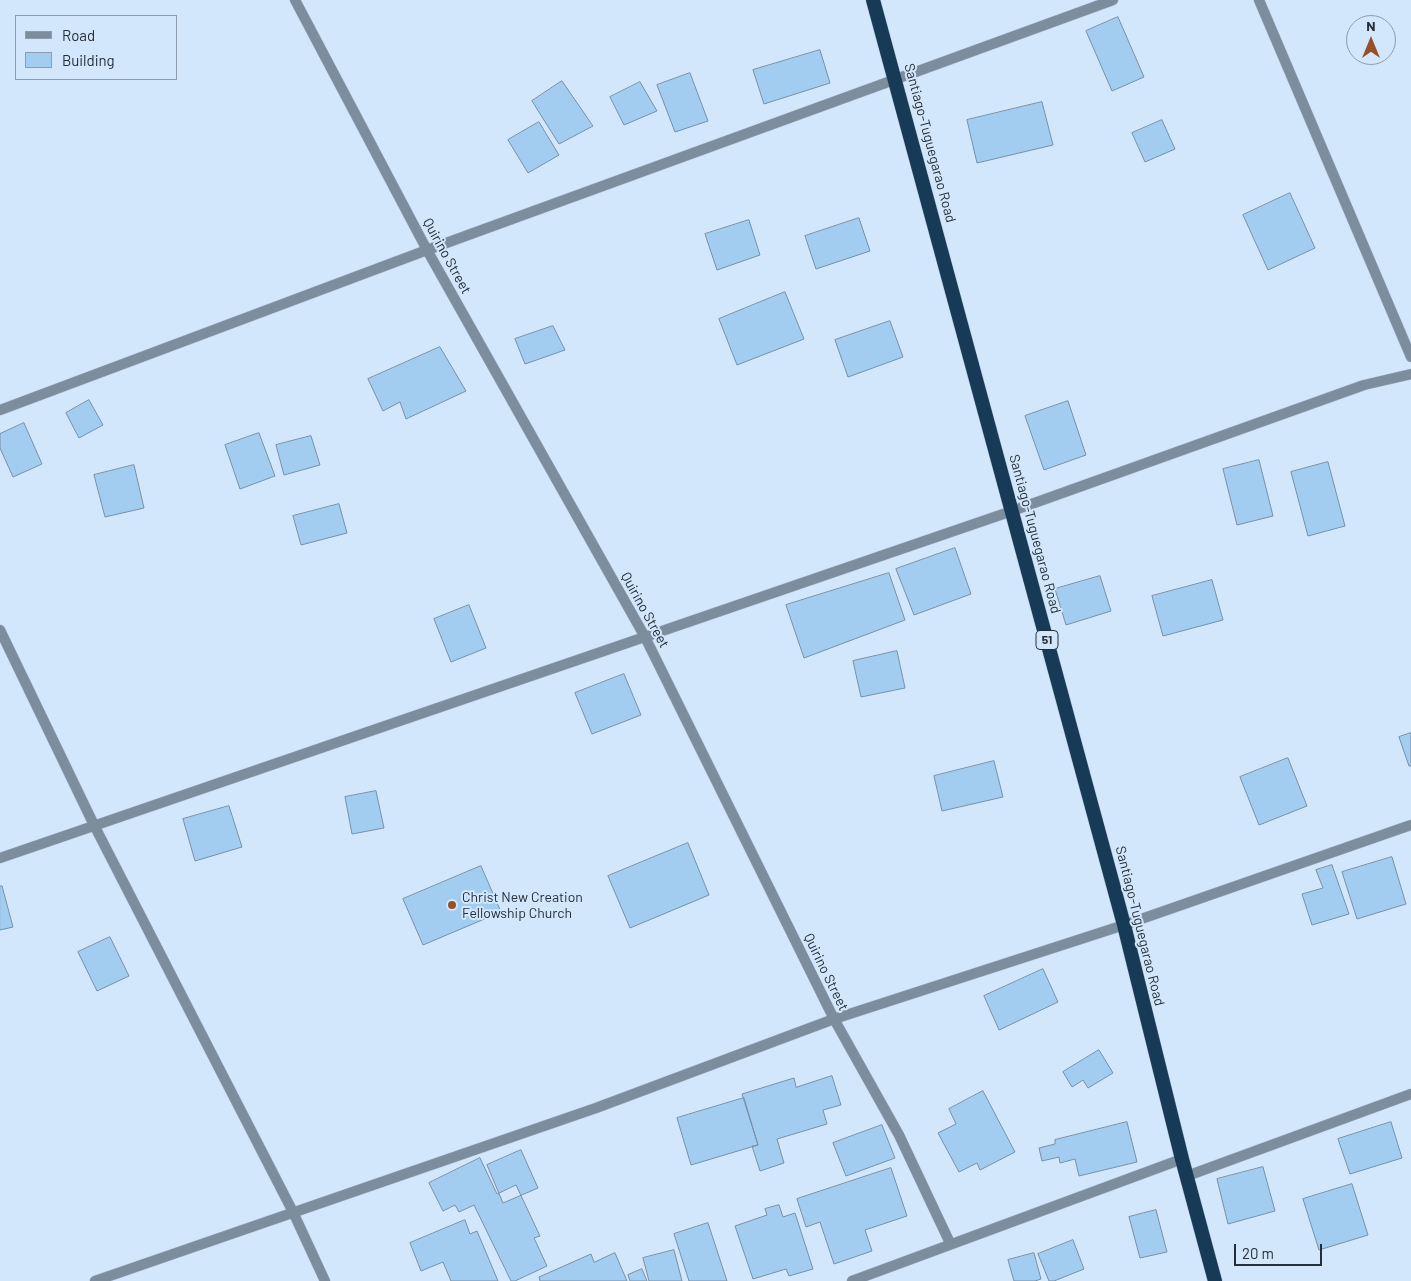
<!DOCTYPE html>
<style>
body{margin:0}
#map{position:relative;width:1411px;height:1281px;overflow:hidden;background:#d2e7fb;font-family:Barlow,sans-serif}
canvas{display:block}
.legend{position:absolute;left:15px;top:15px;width:162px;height:65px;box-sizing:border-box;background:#d2e7fb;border:1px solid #8d9dad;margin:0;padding:6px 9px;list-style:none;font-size:15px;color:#252f39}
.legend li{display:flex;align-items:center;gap:10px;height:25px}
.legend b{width:25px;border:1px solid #8d9dad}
.north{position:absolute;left:1346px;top:15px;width:50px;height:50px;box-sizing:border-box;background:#d2e7fb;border:1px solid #8d9dad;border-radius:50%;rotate:0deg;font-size:14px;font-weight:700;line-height:20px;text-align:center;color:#252f39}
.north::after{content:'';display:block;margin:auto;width:18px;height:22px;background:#965027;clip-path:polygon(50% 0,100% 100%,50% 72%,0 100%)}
.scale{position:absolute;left:1234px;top:1244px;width:88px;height:22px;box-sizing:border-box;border:2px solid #252f39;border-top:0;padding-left:6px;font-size:15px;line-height:18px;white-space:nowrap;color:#252f39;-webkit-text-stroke:4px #d2e7fb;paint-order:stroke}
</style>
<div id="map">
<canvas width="1411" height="1281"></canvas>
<ul class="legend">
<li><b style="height:6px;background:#7c8d9d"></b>Road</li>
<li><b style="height:14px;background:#a3ccf1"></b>Building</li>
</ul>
<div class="north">N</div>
<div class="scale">20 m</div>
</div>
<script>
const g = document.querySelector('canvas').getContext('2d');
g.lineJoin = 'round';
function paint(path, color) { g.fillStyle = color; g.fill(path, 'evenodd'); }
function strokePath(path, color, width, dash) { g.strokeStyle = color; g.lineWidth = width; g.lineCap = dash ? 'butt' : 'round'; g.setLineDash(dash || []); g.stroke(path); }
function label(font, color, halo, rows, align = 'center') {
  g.font = font + ' Barlow,sans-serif'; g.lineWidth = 4; g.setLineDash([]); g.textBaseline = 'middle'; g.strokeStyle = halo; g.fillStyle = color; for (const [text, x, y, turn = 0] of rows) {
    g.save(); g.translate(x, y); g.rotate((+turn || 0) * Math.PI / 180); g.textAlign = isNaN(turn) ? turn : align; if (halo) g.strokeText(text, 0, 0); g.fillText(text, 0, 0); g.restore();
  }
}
const building = new Path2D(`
 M1118 17 1144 77 1112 91 1086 31Z
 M820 50 830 83 764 104 753 70Z
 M690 73 708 121 675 132 657 85Z
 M562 81 593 126 559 144 532 101Z
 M640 82 657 111 624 125 610 97Z
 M1042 102 1053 145 977 163 967 120Z
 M1162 120 1175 149 1145 162 1132 133Z
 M539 122 559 155 528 173 508 140Z
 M1290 193 1315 248 1268 270 1243 215Z
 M859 218 870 251 816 269 805 236Z
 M749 220 760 255 717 270 705 234Z
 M785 292 804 339 737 365 719 319Z
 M890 321 903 357 848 377 835 340Z
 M553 326 565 350 525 364 515 339Z
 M440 347 466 391 406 419 400 402 383 411 368 379Z
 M89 400 103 425 79 438 66 413Z
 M1068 401 1086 455 1044 470 1025 416Z
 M24 423 42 464 13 477 0 448V434Z
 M259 433 275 476 240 489 225 445Z
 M311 436 320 465 284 475 276 445Z
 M1259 460 1273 516 1237 525 1223 469Z
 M1328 462 1345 526 1308 536 1291 472Z
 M134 465 144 508 105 517 94 475Z
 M339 504 347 533 301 545 293 516Z
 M955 548 971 594 914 615 896 569Z
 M889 573 905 620 804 658 786 605Z
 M1100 576 1111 611 1066 625 1055 589Z
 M1212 580 1223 620 1163 636 1152 596Z
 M469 605 486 648 451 662 434 619Z
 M897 651 905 688 861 697 853 661Z
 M624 674 641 715 592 734 575 693Z
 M1411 733V766H1409L1399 737Z
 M1288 758 1307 806 1259 825 1240 777Z
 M994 761 1003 797 942 811 934 776Z
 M376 791 384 828 352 834 345 797Z
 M229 806 242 847 195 861 183 819Z
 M688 843 709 895 630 928 608 876Z
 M1392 857 1406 904 1357 919 1342 872Z
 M1332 865 1349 914 1312 925 1302 894 1323 888 1316 870Z
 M481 866 501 912 423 945 403 899Z
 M0 886H2L13 927 0 930Z
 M110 937 129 976 97 991 78 952Z
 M1043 969 1058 1002 999 1030 984 996Z
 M1099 1050 1113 1073 1088 1088 1083 1080 1072 1087 1063 1072Z
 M832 1076 841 1105 823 1110 827 1124 777 1139 784 1163 760 1171 752 1146 758 1145 742 1094 794 1078 796 1087Z
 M983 1091 1015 1152 980 1170 977 1163 959 1172 938 1133 956 1124 949 1109Z
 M744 1098 758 1145 691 1165 677 1118Z
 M1127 1122 1137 1162 1079 1176 1075 1159 1060 1163 1059 1157 1042 1161 1039 1148 1055 1144V1140Z
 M1391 1122 1402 1158 1350 1174 1338 1139Z
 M882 1125 895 1158 846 1176 833 1143Z
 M521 1150 538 1188 503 1203 487 1165Z
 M480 1158 497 1194 516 1185 540 1236 534 1238 547 1266 515 1281H511L474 1205 459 1212 455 1205 443 1211 429 1183Z
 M1263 1167 1275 1211 1228 1224 1217 1179Z
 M891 1168 907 1216 865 1230 872 1251 834 1264 820 1222 806 1227 797 1199Z
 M1352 1184 1368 1235 1319 1250 1303 1199Z
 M779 1205 783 1217 795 1213 813 1269 789 1276 786 1269 753 1279 735 1226 767 1215 765 1209Z
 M1156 1210 1167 1252 1140 1258 1129 1217Z
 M465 1220 470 1234 477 1231 498 1281H451L443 1262 421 1271 410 1243Z
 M708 1223 727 1281H689L674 1234Z
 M1073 1240 1084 1269 1054 1281H1049L1038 1254Z
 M674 1250 682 1281H649L643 1258Z
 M615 1253 627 1281H540L539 1277 591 1254 594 1262Z
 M1034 1253 1041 1279 1035 1281H1014L1008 1260Z
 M642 1269 647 1281H630L628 1275Z`);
paint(building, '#a3ccf1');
strokePath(building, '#7790a7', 1);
const minor = new Path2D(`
 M295 0 427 250 645 637 834 1019 899 1135 950 1243
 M1259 0 1411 357
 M0 410 427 250 1113 0
 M0 630 94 825 293 1212 325 1281
 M0 858 1012 511 1364 385 1411 374
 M1187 1176 1411 1094
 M95 1281 596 1108 834 1019 1124 925 1411 825
 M852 1281 1182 1159`);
const trunk = new Path2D(`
 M873 0 1124 925 1182 1159 1215 1281`);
strokePath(minor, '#afc2d4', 11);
strokePath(trunk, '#afc2d4', 15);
strokePath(minor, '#7c8d9d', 10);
strokePath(trunk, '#173a56', 14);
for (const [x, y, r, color] of [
 [452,905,5,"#965027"]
]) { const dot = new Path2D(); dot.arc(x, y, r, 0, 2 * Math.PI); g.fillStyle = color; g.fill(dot); strokePath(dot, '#d2e7fb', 2); }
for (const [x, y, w] of [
 [1047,640,22]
]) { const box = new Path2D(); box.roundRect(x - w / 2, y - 9.5, w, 19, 4); g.fillStyle = '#d2e7fb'; g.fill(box); strokePath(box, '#252f39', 1); }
label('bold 12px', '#252f39', null, [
 ["51",1047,640]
]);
label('14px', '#252f39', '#d2e7fb', [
 ["Santiago-Tuguegarao Road",930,143,75],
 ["Quirino Street",447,256,61],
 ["Santiago-Tuguegarao Road",1035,534,75],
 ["Quirino Street",645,610,61],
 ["Santiago-Tuguegarao Road",1140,926,76],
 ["Quirino Street",826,972,64]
]);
label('14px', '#252f39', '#d2e7fb', [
 ["Christ New Creation",462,897],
 ["Fellowship Church",462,913]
], 'left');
</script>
